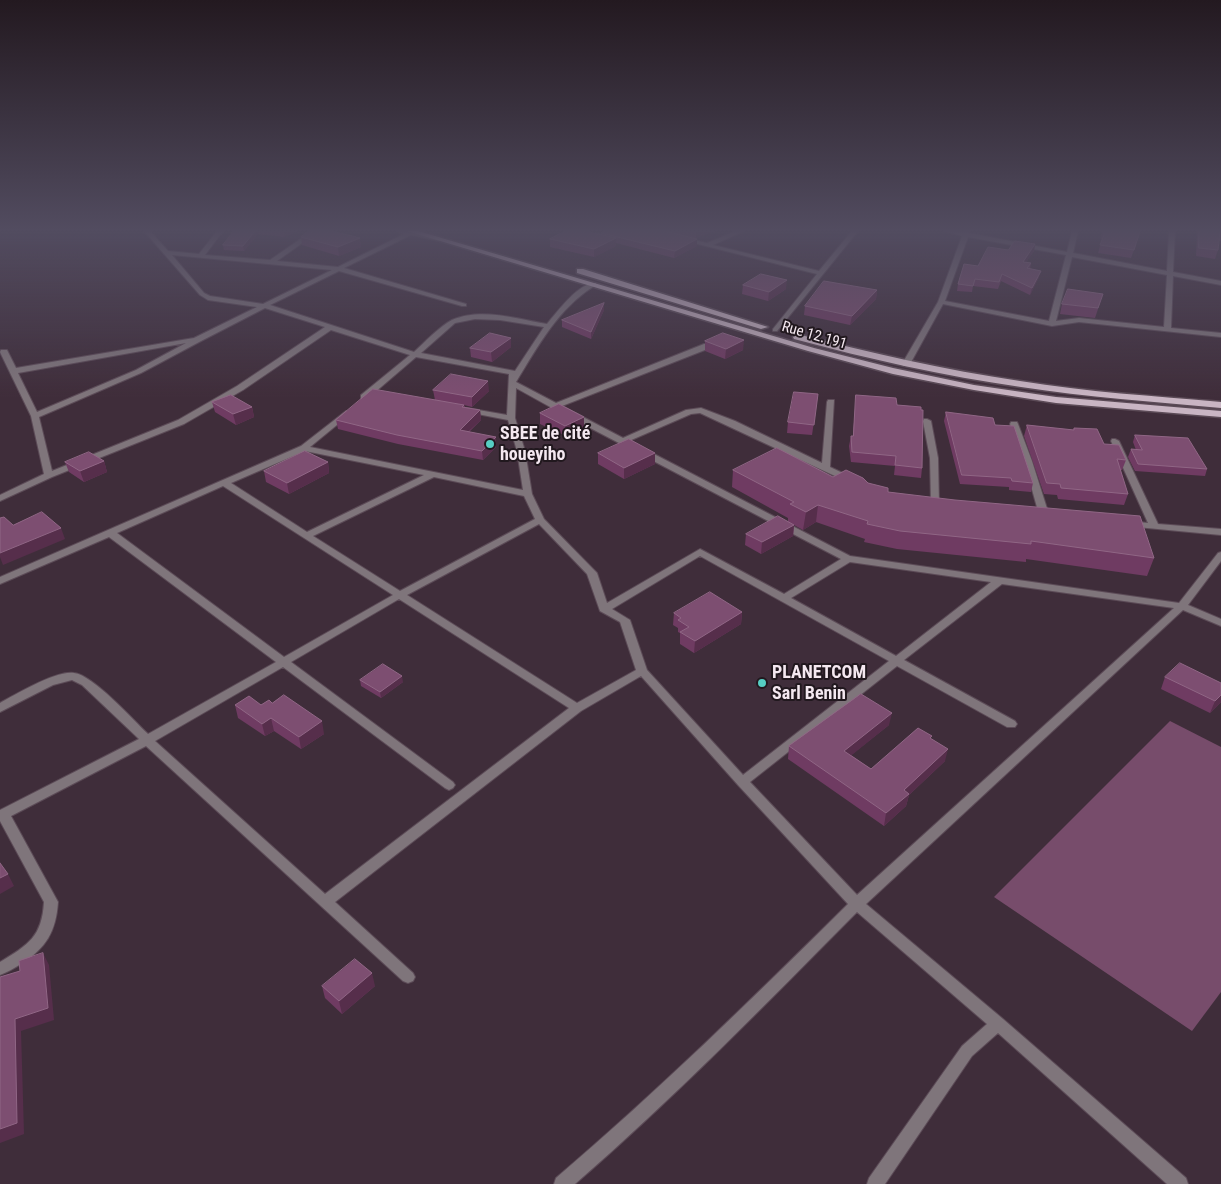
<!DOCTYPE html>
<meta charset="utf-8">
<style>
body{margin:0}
canvas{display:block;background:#3f2d3a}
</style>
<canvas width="1221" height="1184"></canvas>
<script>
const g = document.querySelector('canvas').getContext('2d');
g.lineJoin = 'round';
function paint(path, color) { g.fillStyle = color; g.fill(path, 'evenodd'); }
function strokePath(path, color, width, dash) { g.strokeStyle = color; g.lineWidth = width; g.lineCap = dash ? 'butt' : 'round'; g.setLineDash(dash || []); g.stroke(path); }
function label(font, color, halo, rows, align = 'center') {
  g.font = font + ' "Roboto Condensed",sans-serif'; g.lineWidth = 4; g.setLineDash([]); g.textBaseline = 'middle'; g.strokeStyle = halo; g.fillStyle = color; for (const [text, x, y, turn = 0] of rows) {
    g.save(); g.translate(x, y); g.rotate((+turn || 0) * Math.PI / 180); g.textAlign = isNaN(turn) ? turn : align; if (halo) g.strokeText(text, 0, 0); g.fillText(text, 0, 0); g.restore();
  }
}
paint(new Path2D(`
 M1170 721 1221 747V992L1192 1031 994 897Z`), '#774c6b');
const street = new Path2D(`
 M144 231H150L168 251 199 254 217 231H223L205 255 270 260 312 231H319L277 261 338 267 404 234 397 231H408L441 238 442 239 439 241 411 235 344 268 466 304V306H462L339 271 270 305 414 352C425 342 440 326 452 320 481 307 518 319 547 324 558 311 579 282 596 283V285C559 307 538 346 516 382L556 403 704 344H710V348L562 406 623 438 686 410 701 408 735 421 822 463 827 402 828 400H834L830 467 853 478 854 480 853 482 850 483 700 413 691 414 629 441 850 556 1179 603 1218 553 1221 552V561L1188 605 1221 619V626L1183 610 866 904 1003 1019 1186 1178 1188 1184H1167L998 1033 972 1056 885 1184H867L869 1178 962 1046 987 1024 857 912C765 1005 674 1098 575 1184H554L556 1178C658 1091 753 998 848 904L738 785 641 676 581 711 335 902 413 973 415 977 413 981 408 983 403 981 146 746 11 816 58 902C56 932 46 948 21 964 14 968 8 972 0 975V962C28 945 42 937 44 902L0 821V810L139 739 82 685 72 680 53 685 0 712V703C16 694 57 670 74 673 93 675 133 720 148 734L276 662 109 537 0 584V577L301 446 346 411 350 413 349 415 310 447 523 490 517 451 508 420 467 412 463 410 467 408 507 415 509 374 416 357 367 399H361V395L410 355 331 330 243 390 184 424 52 477 0 501V495L44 474 31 416 0 352 1 350H7L16 368 194 338 257 307 208 300 200 295ZM172 255 332 270 263 304 210 296 204 293ZM265 308 325 327 237 386 178 420 52 471 39 417 141 373 201 341ZM475 319 500 320 544 327 515 371 421 353 455 323ZM186 343 136 370 37 412 18 373ZM516 388 552 408 841 559 784 594 700 549 607 603 597 573 544 519 532 494 525 451 515 418ZM305 451 424 475 307 532 231 483ZM434 477 524 496 535 519 400 591 313 536ZM223 486 393 595 284 657 117 533ZM539 524 587 574 600 611 620 622 636 670 577 703 407 595ZM700 556 889 661 743 775 647 670 630 620 612 609ZM850 562 991 582 896 656 791 598ZM1002 584 1174 608 857 895 750 782 897 666 1007 727H1015L1017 724 1015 721 904 660ZM399 599 569 708 325 894 155 741 283 667 445 788 449 790 453 788 455 785 453 782 291 662Z
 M736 231H744L713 245 819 271 852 231H858L777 331H773V329L817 274 682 240 685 238 707 243Z
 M944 231 964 232V231H970L969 233 1067 252 1072 231H1078L1073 253 1167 271 1169 231H1175L1173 272 1221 281V285L1173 276 1171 328 1221 333V337L1079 322 1052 326 943 304 910 364 909 366H903L902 364 938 302 962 236ZM968 237 1066 255 1049 321 945 301ZM1072 257 1167 275 1164 327 1079 318 1056 321Z
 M924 419H927L931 421 938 458 939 504 935 507 931 504 930 458 923 421Z
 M1011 422H1017L1018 424 1032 461 1050 518 1048 520H1042L1040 518 1024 461 1010 424Z
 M1112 439H1115L1119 441 1158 524 1221 529V535L1126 526 1124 524 1129 521 1148 523 1111 441Z`);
const primary = new Path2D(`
 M407 231H418L814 348 893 368 974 385 1056 397 1221 411V417L1056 403 974 390 893 374 808 351Z
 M577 269H583L768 327 761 329 577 273Z
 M797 334C871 353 945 370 1020 381 1087 392 1154 396 1221 402V408C1154 402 1087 397 1021 387 944 376 869 359 794 339L793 337Z`);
strokePath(street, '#5c4b57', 2);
strokePath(primary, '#5c4b57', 3);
paint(street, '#7f757b');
paint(primary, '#c9b5c3');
paint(new Path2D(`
 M234 231H297L285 237 258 234 244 251 224 250 223 245Z
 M606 231H715L696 238 697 239V246L674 258 616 243V246L594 257 550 247V239L601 235V233Z
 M1102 231H1141L1131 258 1098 253 1102 239H1100Z
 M1197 231H1221V241H1219L1218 250 1215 259 1196 256Z
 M301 237 360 238 361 247 339 256 302 245Z
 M1035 244 1034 251 1026 262 1031 263 1030 269 1039 277 1030 295 1001 281 998 289 973 286 972 292 957 291 958 284 978 266 1008 250Z
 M743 285 786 289 768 301 742 294Z
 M877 290 876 299 850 325 804 315 805 306Z
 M1103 294 1095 318 1060 314 1062 304Z
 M604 310 591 339 562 327V320Z
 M511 338V347L492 362 471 357 470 348Z
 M705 341 743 350 725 359 705 351Z
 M433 390 489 391 472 407 464 405 465 407 480 410 481 420 469 432 496 447 483 460 398 444 338 429 336 420 435 400Z
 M818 394 812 435 787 433 788 422Z
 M856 395 922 468 921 478 894 475 895 466 851 462 849 446 851 436H853Z
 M212 402 252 407 254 417 236 425 215 412Z
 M946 412 995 425 1033 483 1031 492 1009 490V487L960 484 944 421Z
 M540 413 584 427 566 436 540 424Z
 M1027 425 1073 430 1074 428 1104 444 1126 460 1122 470H1120L1128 494 1124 505 1058 499 1057 495 1044 494 1024 436Z
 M1135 435 1207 469 1205 476 1135 471 1128 457 1131 449 1136 450 1133 442Z
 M598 453H655V464L624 479 598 464Z
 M104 461 107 472 84 482 69 472 65 462Z
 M328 462 329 473 289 494 266 482 264 471Z
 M733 470 833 477 868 483 888 492 1154 558 1147 576 1026 559V562L897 549 864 542 865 539 816 522 803 530 794 525 793 536 761 554 745 545 746 534 788 521V518L732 487Z
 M742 612 741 624 694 653 680 644V633L678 632V628L673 625 674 613Z
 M1165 677 1221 683V702L1210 713 1161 689Z
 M360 680 403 682 381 698 361 686Z
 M235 705H261L324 734 301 749 274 731 265 736 238 718Z
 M889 725 851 755 871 769 931 739 945 761 909 795 906 806 884 826 788 759 789 746Z
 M322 986H375L342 1014 325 998Z`), '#6f3b62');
paint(new Path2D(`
 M255 231H257L258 234 244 251 243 246Z
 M286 231H297L285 237 284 232Z
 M698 231H715L696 238V232Z
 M360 238 361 247 339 256 338 247Z
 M616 238V246L594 257V249Z
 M697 239V246L674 258 675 251Z
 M1035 244 1034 251 1022 268 1023 262Z
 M1041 271 1039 277 1030 295 1032 288Z
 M787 280 786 289 768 301 769 292Z
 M877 290 876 299 850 325 852 316Z
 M604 303V310L591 339V332Z
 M511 338V347L492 362 491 352Z
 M744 340 743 350 725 359 726 349Z
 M488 381 489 391 472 407V397Z
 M252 407 254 417 236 425 233 414Z
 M480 410 481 420 460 439V430Z
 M584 417V427L566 436 565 426Z
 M496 437V447L483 460 482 451Z
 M655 453V464L624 479V468Z
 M104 461 107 472 84 482 80 471Z
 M328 462 329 473 289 494 287 483Z
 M818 505 816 522 803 530 806 512Z
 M794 525 793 536 761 554 762 542Z
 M61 528 65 539 3 565 0 557V553Z
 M742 612 741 624 694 653 695 641Z
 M402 676 403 682 381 698 380 692Z
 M1221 695V702L1210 713 1215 701Z
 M892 713 889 725 842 763 844 751Z
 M271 718 274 731 265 736 262 724Z
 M322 721 324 734 301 749 299 737Z
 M948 749 945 761 909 795 906 806 884 826 886 813 904 790Z
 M8 874 14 886 0 894V878Z
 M43 953 49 965 54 1020 21 1031 24 1134 0 1143V1129L15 1019Z
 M372 973 375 986 342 1014 339 1001Z`), '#562e4b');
const building = new Path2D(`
 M234 231H255L243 246 223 245Z
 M309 231H332L360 238 338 247 301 237Z
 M566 231H585L616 238 594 249 550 239Z
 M606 231H665L697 239 675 251 601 233Z
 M1102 231H1140L1134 250 1100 245 1105 232Z
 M1199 231H1221V233L1220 232 1218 250 1199 248Z
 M1015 241 1035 244 1023 262 1031 263 1027 268 1041 271 1032 288 1002 274 999 282 975 279 973 286 958 284 964 264 978 266 988 247 1008 250Z
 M761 274 787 280 769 292 743 285Z
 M824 281 877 290 852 316 805 306Z
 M1068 289 1103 294 1098 308 1062 304Z
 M604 303 591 332 562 320Z
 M490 333 511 338 491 352 470 348Z
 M723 333 744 340 726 349 705 341Z
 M451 374 488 381 472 397 433 390Z
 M373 389 464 405 462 407 480 410 460 430 496 437 482 451 397 435 336 420Z
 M794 392 818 394 814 425 788 422Z
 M231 395 252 407 233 414 212 402Z
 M856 395 896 398 897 405 921 407V410H923L922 468 895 465 896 456 852 452 851 436H853Z
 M559 404 584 417 565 426 540 413Z
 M946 412 993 418 995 425 1014 426 1033 483 1012 481 1011 478 962 475Z
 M1027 425 1074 430V428L1097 429 1104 444 1119 445 1126 460 1117 459 1128 494 1061 488 1060 484 1047 483Z
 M1135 435 1188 438 1207 469 1138 464 1131 449 1142 450Z
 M629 439 655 453 624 468 598 453Z
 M777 448 833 477 846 470 863 478 868 483 888 488V492L955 500 1140 516 1154 558 1031 541V544L900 531 867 524 868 521 818 505 806 512 790 504 794 502 733 470Z
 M305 451 328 462 287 483 264 471Z
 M89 452 104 461 80 471 65 462Z
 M42 512 61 528 0 553V518L4 517 13 525Z
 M778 516 794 525 762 542 746 534Z
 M710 592 742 612 695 641 680 632 689 627 678 620 681 618 674 613Z
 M1180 663 1221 683V695L1215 701 1165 677Z
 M383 664 402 676 380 692 360 680Z
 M861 694 892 713 844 751 871 769 918 728 932 736 930 738 948 749 904 790 909 794 886 813 789 746Z
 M284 695 322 721 299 737 271 718 262 724 235 705 249 696 261 705 269 700 272 703Z
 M0 863 8 874 0 878Z
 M43 953 48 1008 15 1019 17 1123 0 1129V977L20 971 19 961Z
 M355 959 372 973 339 1001 322 986Z`);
paint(building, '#7d4e71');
strokePath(building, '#906685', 1);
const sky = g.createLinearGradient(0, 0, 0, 397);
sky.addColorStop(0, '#231920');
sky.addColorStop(0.58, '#524c60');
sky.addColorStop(1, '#524c6000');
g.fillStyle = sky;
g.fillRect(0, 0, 1221, 397);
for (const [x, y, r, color] of [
 [490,444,5,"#56cec3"],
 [762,683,5,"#56cec3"]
]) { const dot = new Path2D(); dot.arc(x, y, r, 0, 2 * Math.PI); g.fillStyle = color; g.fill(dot); strokePath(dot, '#21181e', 2); }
label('15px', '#f4e8f0', '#21181e', [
 ["Rue 12.191",814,336,16]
]);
label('bold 18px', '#f4e8f0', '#21181e', [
 ["SBEE de cité",500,434],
 ["houeyiho",500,455],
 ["PLANETCOM",772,673],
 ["Sarl Benin",772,694]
], 'left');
</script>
